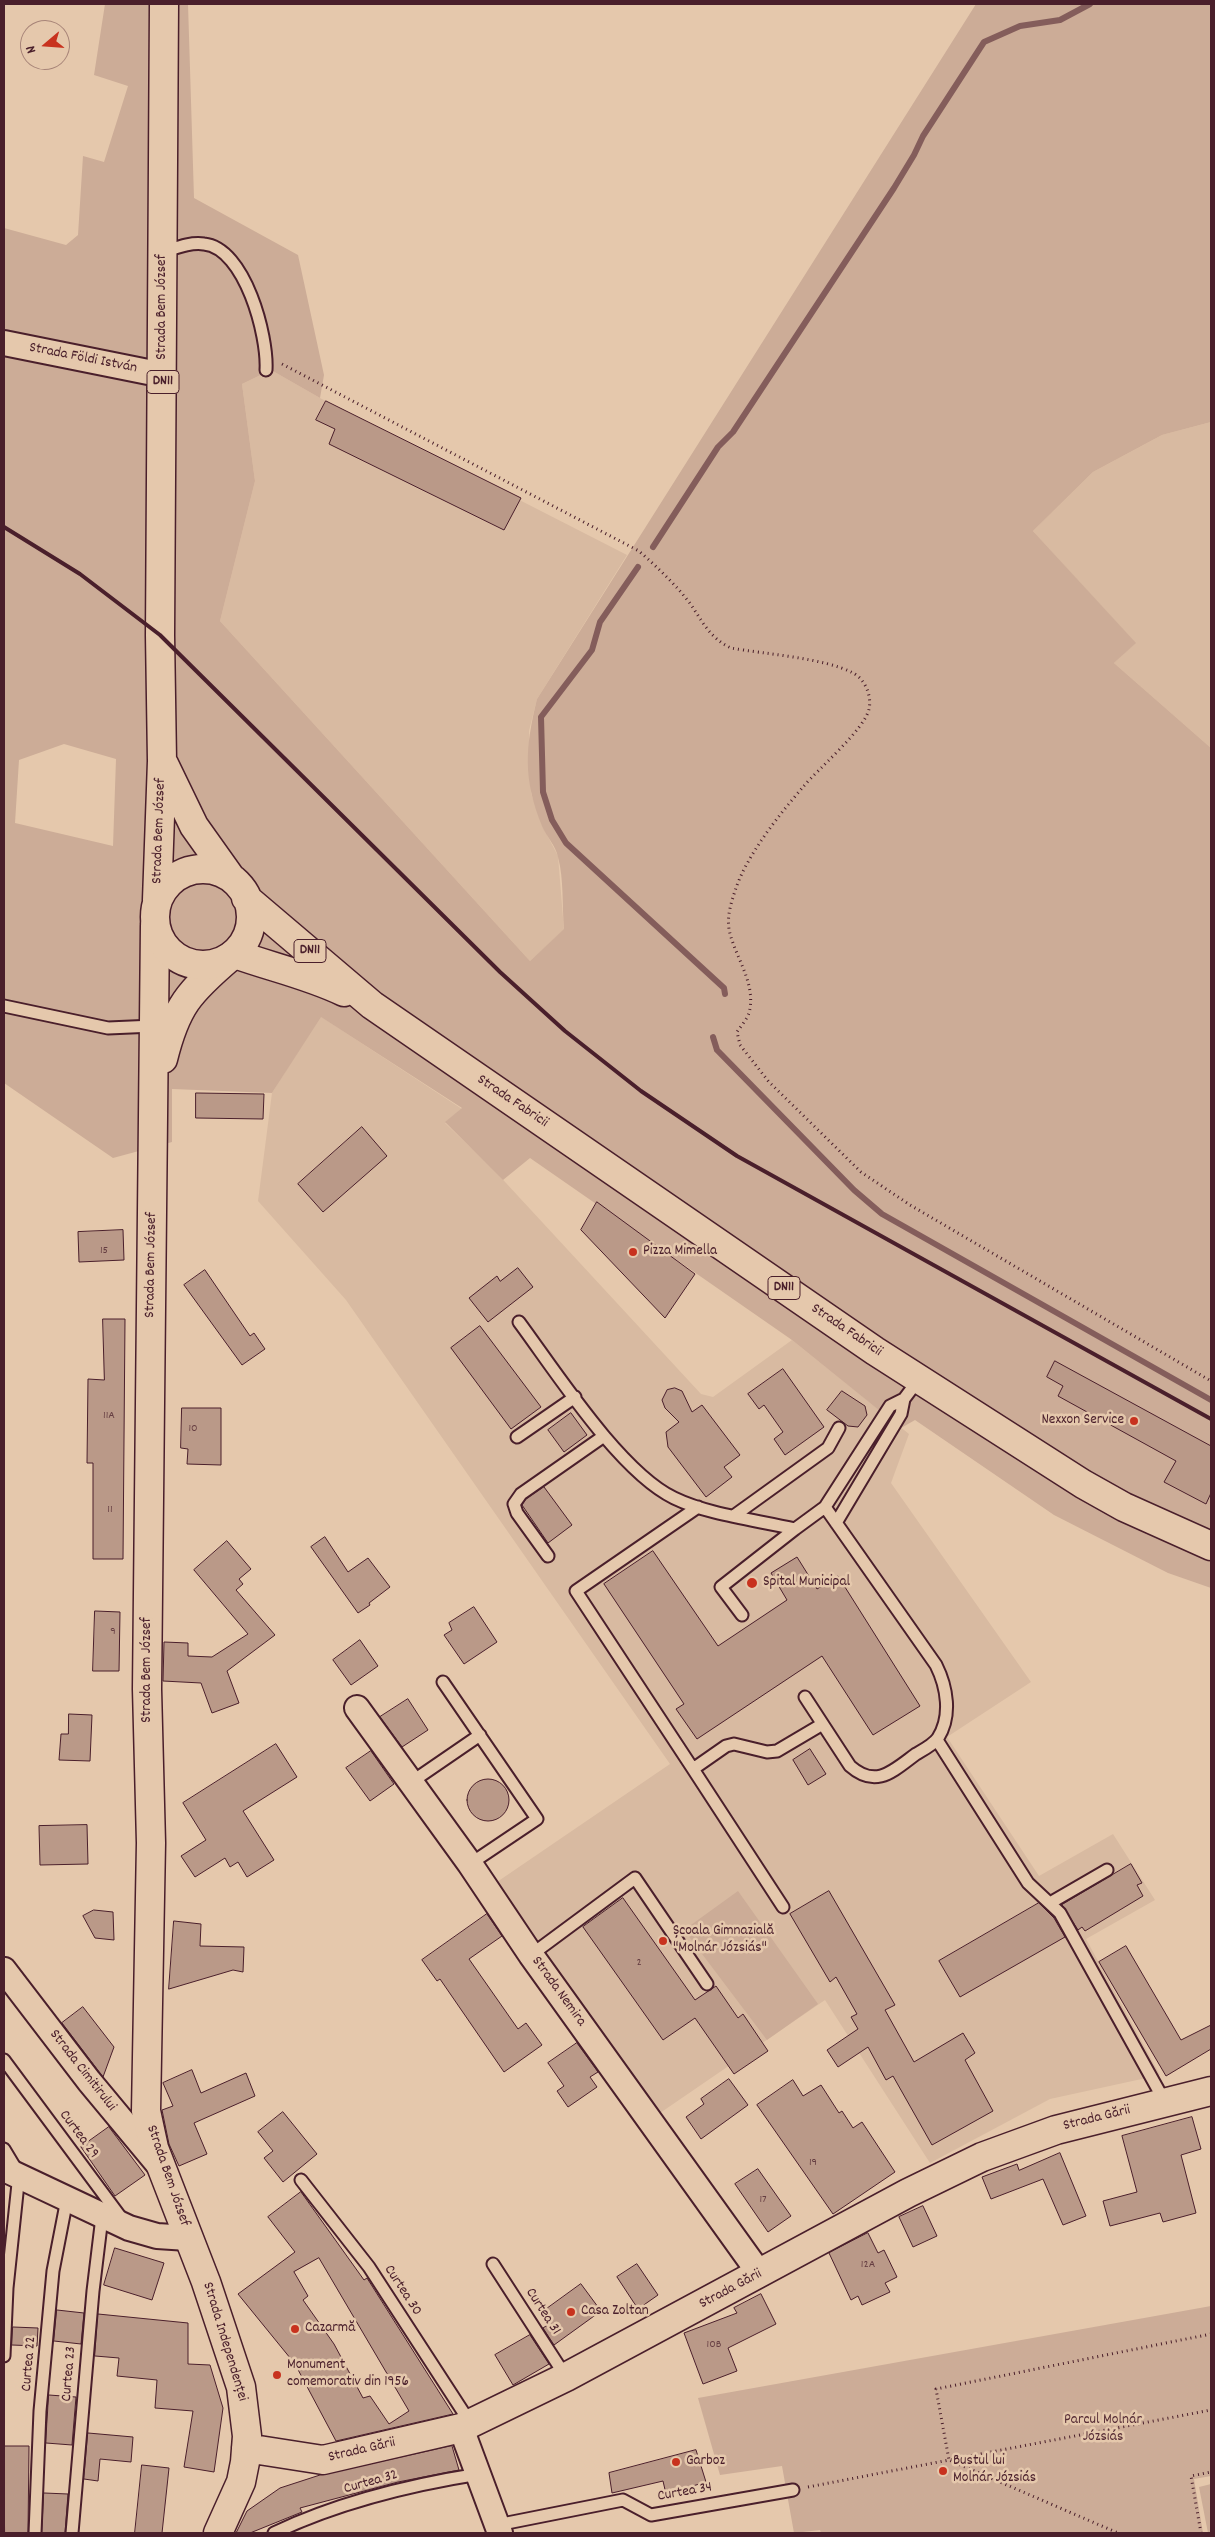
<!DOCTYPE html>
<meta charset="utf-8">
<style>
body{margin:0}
#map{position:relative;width:1215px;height:2537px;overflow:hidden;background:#e5c8ac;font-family:Dekko,sans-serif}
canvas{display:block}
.frame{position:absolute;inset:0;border:5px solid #4a1f2b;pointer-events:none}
.north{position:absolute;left:20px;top:20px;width:50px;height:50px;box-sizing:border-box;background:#e5c8ac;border:1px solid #a78478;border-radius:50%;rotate:252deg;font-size:14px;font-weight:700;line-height:20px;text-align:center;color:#4a1f2b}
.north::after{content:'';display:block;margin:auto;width:18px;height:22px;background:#c8321e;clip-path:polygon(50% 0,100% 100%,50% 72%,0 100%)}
</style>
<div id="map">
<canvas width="1215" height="2537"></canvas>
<div class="frame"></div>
<div class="north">N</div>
</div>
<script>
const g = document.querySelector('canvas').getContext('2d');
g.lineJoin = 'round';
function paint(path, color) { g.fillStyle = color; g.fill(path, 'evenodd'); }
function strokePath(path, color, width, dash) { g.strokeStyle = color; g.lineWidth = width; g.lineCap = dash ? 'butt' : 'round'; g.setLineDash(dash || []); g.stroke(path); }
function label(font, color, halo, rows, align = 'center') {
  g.font = font + ' Dekko,sans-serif'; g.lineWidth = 5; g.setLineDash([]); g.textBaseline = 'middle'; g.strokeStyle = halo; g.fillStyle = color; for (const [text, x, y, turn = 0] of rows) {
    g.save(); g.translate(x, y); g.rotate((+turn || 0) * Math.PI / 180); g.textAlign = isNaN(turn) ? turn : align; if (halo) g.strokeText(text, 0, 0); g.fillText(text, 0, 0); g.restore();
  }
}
paint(new Path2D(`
 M271 370 320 398 627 555 537 699 529 731 531 793 543 827 558 856 564 930 530 961 220 621 255 481 242 384Z
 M1211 422V748L1114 663 1135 643 1033 531 1093 472 1162 435Z
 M320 1016 462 1109 445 1123 494 1170 701 1394 713 1397 792 1340 909 1434 891 1483 1031 1682 947 1737 1039 1876 1113 1834 1155 1900 1086 1939 1160 2075 1050 2099 930 2163 825 2000 660 2113 497 1882 670 1764 346 1300 258 1201 272 1093Z`), '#d8baa1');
paint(new Path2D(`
 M105 4H188L194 198 298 255 324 375 320 398 271 370 242 384 255 481 220 621 530 961 564 929C562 906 564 879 558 857 556 846 546 836 542 826 523 779 525 748 537 699L976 4H1211V422L1162 435 1093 472 1033 531 1136 643 1114 663 1211 748V1588L1168 1573 1054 1515 915 1420 901 1428 792 1340 530 1158 503 1180 445 1122 462 1108 321 1017 272 1093 172 1089V1142L113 1158 4 1083V228L66 245 78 235 83 156 104 162 128 86 94 75ZM64 744 116 759 113 846 15 823 19 760Z
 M738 1891 818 2004 767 2040 684 1930Z
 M1211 2306V2476L1194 2479 1203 2533H821L820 2530 794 2533 782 2466 720 2475 698 2398Z
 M1211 2484V2533H1208L1199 2487Z`), '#ccac97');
strokePath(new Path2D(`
 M653 547 718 447 733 432 894 188 914 155 923 136 984 42 1020 26 1060 20 1090 4
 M638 567 600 622 592 650 541 717 543 792 552 820 566 843 724 988 725 994
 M713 1037 717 1050 854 1190 882 1214 1211 1400`), '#845d5b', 6);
const building = new Path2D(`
 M326 401 521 498 504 530 329 444 335 429 316 420Z
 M196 1093 264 1094 263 1119 196 1118Z
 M362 1127 387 1156 323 1212 298 1184Z
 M597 1202 695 1274 665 1318 581 1230Z
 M123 1230 124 1260 79 1262 78 1232Z
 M518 1268 533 1287 488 1322 469 1298 497 1276 500 1281Z
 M205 1270 250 1336 254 1333 265 1349 242 1365 184 1285Z
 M103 1319H125L123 1559H93V1463H87L88 1379 104 1380Z
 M480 1326 541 1407 511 1429 451 1348Z
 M1055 1361 1211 1446V1493L1206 1504 1164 1482 1176 1461 1058 1396 1063 1386 1047 1377Z
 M783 1369 824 1427 785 1455 774 1439 783 1432 764 1405 759 1409 748 1394Z
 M675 1388 682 1391 692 1412 702 1405 740 1455 724 1467 732 1477 706 1497 668 1447 666 1432 679 1422 665 1408 662 1400 667 1390Z
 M842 1391 865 1406 867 1415 858 1427 848 1426 827 1410Z
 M182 1408H221V1465L187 1464 188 1449 181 1448Z
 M571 1413 587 1435 564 1452 548 1430Z
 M544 1487 572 1525 548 1543 522 1505 526 1499Z
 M325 1537 348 1572 368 1558 390 1587 369 1603 370 1605 358 1613 311 1547Z
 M227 1541 251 1569 239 1579 243 1584 236 1590 275 1635 227 1671 239 1703 212 1713 201 1683 163 1681 164 1642 188 1643V1656L212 1657 248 1634 194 1570Z
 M653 1551 718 1646 787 1600 771 1573 797 1557 817 1589 838 1576 920 1706 873 1735 822 1656 697 1739 676 1709 684 1704 604 1584Z
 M474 1607 497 1642 464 1664 444 1635 452 1630 449 1623Z
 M95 1611 120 1612 119 1671H93Z
 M360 1640 378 1666 351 1685 333 1660Z
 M408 1699 428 1730 402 1747 380 1717Z
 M69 1714 92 1715 90 1761 59 1760 61 1734H68Z
 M276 1744 297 1777 243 1811 274 1860 247 1877 238 1862 230 1867 225 1858 195 1877 181 1856 206 1840 183 1803Z
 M810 1749 826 1774 808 1785 793 1760Z
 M371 1751 394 1784 370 1801 346 1768Z
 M467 1800a21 21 0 1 1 42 0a21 21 0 1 1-42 0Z
 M87 1825 88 1864 40 1865 39 1826Z
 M1131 1864 1142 1883 1137 1885 1143 1896 1085 1931 1082 1927 1078 1930 1062 1905Z
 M829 1891 895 2005 885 2010 914 2062 963 2033 975 2053 965 2060 993 2111 932 2145 893 2076 886 2080 868 2047 838 2067 827 2050 858 2029 851 2017 857 2014 836 1977 830 1982 790 1914Z
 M623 1898 695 2000 716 1986 738 2018 743 2014 768 2051 734 2074 695 2018 663 2040 583 1927Z
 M1039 1903 1054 1918 1065 1937 960 1997 939 1961Z
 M94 1910 113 1912 114 1940 95 1938 83 1916Z
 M487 1914 502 1936 469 1959 518 2029 526 2023 542 2045 504 2072 440 1979 437 1981 422 1960Z
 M174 1921 201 1924 200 1946 244 1947 243 1972 233 1970 169 1989Z
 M1126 1946 1181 2040 1211 2025V2049L1166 2076 1099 1962Z
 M83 2007 114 2047 103 2077 62 2023Z
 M577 2043 598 2072 590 2077 597 2087 568 2107 557 2091 564 2086 548 2063Z
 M192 2070 201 2093 246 2073 255 2096 194 2123 207 2154 179 2166 169 2144 162 2110 173 2106 163 2083Z
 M729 2079 748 2105 701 2139 686 2117 704 2104 701 2099Z
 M793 2080 803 2096 821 2085 839 2113 842 2111 853 2128 862 2122 895 2172 833 2214 757 2105Z
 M283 2112 317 2154 283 2182 264 2158 273 2151 258 2132Z
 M1192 2117 1201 2149 1181 2155 1196 2213 1163 2222 1160 2213 1110 2226 1103 2201 1137 2192 1122 2136Z
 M109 2127 145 2175 115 2196 81 2147Z
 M1060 2153 1086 2216 1063 2225 1043 2179 991 2199 982 2177 1017 2164 1019 2170Z
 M758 2169 791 2216 768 2232 735 2184Z
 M301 2192 364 2280 367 2278 453 2414 336 2441 295 2364 238 2294 295 2252 268 2217ZM319 2258 409 2411 389 2424 370 2396 363 2398 334 2344 303 2300 308 2296 294 2272Z
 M923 2206 937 2236 913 2247 899 2217Z
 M868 2233 878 2253 884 2250 897 2277 885 2283 890 2292 862 2305 858 2296 851 2300 829 2253Z
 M115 2248 164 2263 152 2300 104 2285Z
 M637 2264 658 2295 638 2309 617 2277Z
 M581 2284 601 2311 554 2345 543 2328 549 2324 541 2313Z
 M761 2294 776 2324 728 2348 737 2371 703 2384 684 2333 737 2313 734 2308Z
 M57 2310 84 2313 81 2344 54 2341Z
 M98 2314 188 2323V2364L210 2365 223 2408 214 2472 184 2467 193 2411 155 2408 157 2380 117 2376 119 2358 95 2356Z
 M13 2327 38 2328 37 2346 12 2345Z
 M530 2335 549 2364 513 2385 495 2355Z
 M49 2395 76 2397 72 2445 46 2443Z
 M88 2433 133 2437 131 2462 100 2459 98 2481 84 2479Z
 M4 2446H29L28 2533H5Z
 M452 2446 459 2470 398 2482 300 2508 302 2512 250 2533H236L247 2511 280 2488 320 2475Z
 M696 2450 706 2482 666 2494 663 2481 612 2493 609 2473Z
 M142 2465 169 2468 162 2533H135Z
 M44 2493 68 2494 65 2533H42Z`);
paint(building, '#ba9988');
strokePath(building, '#4a1f2b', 1);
const service = new Path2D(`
 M163 252C176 248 190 242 204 244 245 248 268 336 266 370
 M4 1006 108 1028 154 1026
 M519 1322C556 1372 620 1472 674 1498 709 1515 757 1520 795 1529L825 1507 890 1406 904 1399 919 1379
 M517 1437 575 1397
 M698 1507 576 1591 693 1769 726 1746 734 1744 767 1752 777 1751 821 1725
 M735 1515 828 1448 839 1428
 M836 1523 901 1414 904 1399
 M548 1556 517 1513 514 1504 521 1494 604 1436
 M742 1615 721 1587 795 1529
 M443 1682 537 1819 470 1864
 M805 1697 850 1766C876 1789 893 1771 916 1754 923 1750 933 1745 938 1738 952 1716 947 1687 936 1665L825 1507
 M937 1740 1028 1883 1060 1913 1165 2102
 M693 1769 783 1907
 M410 1783 480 1735
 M1050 1903 1107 1870
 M531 1955 635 1878 707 1984
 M4 2060 122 2219
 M4 2149 19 2174 7 2288 4 2356
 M301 2180 369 2267 471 2424
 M493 2264 566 2377
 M497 2525 623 2500 651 2515 793 2490
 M35 2533 40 2411 53 2271 67 2199
 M72 2533 93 2291 102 2217
 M274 2533C337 2503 409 2485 479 2474`);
const minor = new Path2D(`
 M4 343 163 375
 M357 1708 470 1864 531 1955 760 2274
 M4 1970 89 2081 158 2164
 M4 2169 129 2228 157 2236 188 2238
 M461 2428 500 2533`);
const secondary = new Path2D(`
 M155 926 147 1689 151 1843 146 2111 154 2148 206 2282 241 2387 247 2436 245 2462 241 2482 218 2533
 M163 1059C176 1006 189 992 230 957
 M246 2448 323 2460 461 2428 566 2377 908 2193 982 2157 1056 2130 1211 2091`);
const trunk = new Path2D(`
 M164 764 194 826 231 878
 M155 917a48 48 0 1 1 96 0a48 48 0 1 1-96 0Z
 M246 898 372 1005 875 1351 1083 1484 1124 1507 1211 1546
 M157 900 162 761 160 635 164 4
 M235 954C271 967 309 975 344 992`);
strokePath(service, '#4a1f2b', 15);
strokePath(minor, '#4a1f2b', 28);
strokePath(secondary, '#4a1f2b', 31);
strokePath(trunk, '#4a1f2b', 31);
strokePath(new Path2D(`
 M282 364 639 551C657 567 674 583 689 602 702 620 709 638 731 648 764 654 825 658 853 673 865 679 872 696 869 709 865 729 818 769 803 787 779 815 746 856 735 891 731 903 727 916 729 929 734 956 757 983 749 1013 747 1019 741 1026 737 1032L740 1045 769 1082 861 1172 910 1205 1211 1381
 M1211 2334 936 2389 949 2460 1211 2410
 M808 2487 949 2460 1118 2533
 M1201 2533 1191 2476 1211 2472`), '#4a1f2b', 3, [1, 4]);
strokePath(service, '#e5c8ac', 11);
strokePath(minor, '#e5c8ac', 24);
strokePath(secondary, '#e5c8ac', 28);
strokePath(trunk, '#e5c8ac', 28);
strokePath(new Path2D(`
 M4 527 80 574 160 635 500 972 565 1031 641 1091 737 1156 1211 1419`), '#4a1f2b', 4);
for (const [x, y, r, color] of [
 [633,1252,5,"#c8321e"],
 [1134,1421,5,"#c8321e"],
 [752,1583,6,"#c8321e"],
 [663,1941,5,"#c8321e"],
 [571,2312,5,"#c8321e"],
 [295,2329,5,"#c8321e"],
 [277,2375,5,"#c8321e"],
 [676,2462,5,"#c8321e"],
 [943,2471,5,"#c8321e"]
]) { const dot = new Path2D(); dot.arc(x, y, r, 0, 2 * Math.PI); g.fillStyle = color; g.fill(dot); strokePath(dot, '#e5c8ac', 2); }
label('12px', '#663e42', null, [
 ["15",104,1251],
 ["11A",109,1416],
 ["10",193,1429],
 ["11",110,1510],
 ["9",113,1632],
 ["2",639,1963],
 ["19",813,2163],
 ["17",763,2200],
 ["12A",868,2265],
 ["10B",714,2345]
]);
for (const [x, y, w] of [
 [163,382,32],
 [310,951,32],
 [784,1288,32]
]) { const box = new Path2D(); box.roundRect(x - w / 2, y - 11.5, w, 23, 4); g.fillStyle = '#e5c8ac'; g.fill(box); strokePath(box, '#4a1f2b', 1); }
label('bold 14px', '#4a1f2b', null, [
 ["DN11",163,382],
 ["DN11",310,951],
 ["DN11",784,1288]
]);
label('15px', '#4a1f2b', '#e5c8ac', [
 ["Strada Bem József",163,307,-90],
 ["Strada Földi István",83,359,11],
 ["Strada Bem József",160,831,-88],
 ["Strada Fabricii",512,1102,34],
 ["Strada Bem József",152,1265,-89],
 ["Strada Fabricii",846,1331,34],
 ["Strada Bem József",148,1670,-90],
 ["Strada Nemira",558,1992,54],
 ["Strada Cimitirului",82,2071,52],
 ["Strada Gării",1097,2119,-14],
 ["Curtea 29",78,2135,53],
 ["Strada Bem József",167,2176,71],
 ["Strada Gării",731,2290,-28],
 ["Curtea 30",402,2291,57],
 ["Curtea 31",542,2312,57],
 ["Strada Independenței",224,2342,73],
 ["Curtea 22",30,2364,-85],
 ["Curtea 23",70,2374,-85],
 ["Strada Gării",362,2451,-13],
 ["Curtea 32",371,2483,-16],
 ["Curtea 34",685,2493,-10]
]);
label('15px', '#4a1f2b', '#e5c8ac', [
 ["Pizza Mimella",643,1252],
 ["Nexxon Service",1124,1421,"right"],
 ["Spital Municipal",763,1583],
 ["Școala Gimnazială",673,1932],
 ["\"Molnár Józsiás\"",673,1949],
 ["Casa Zoltan",581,2312],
 ["Cazarmă",305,2329],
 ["Monument",287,2366],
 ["comemorativ din 1956",287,2383],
 ["Garboz",686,2462],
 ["Bustul lui",953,2462],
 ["Molnár Józsiás",953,2479]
], 'left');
label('15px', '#572d36', '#e5c8ac', [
 ["Parcul Molnár",1103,2421],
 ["Józsiás",1103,2438]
]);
</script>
